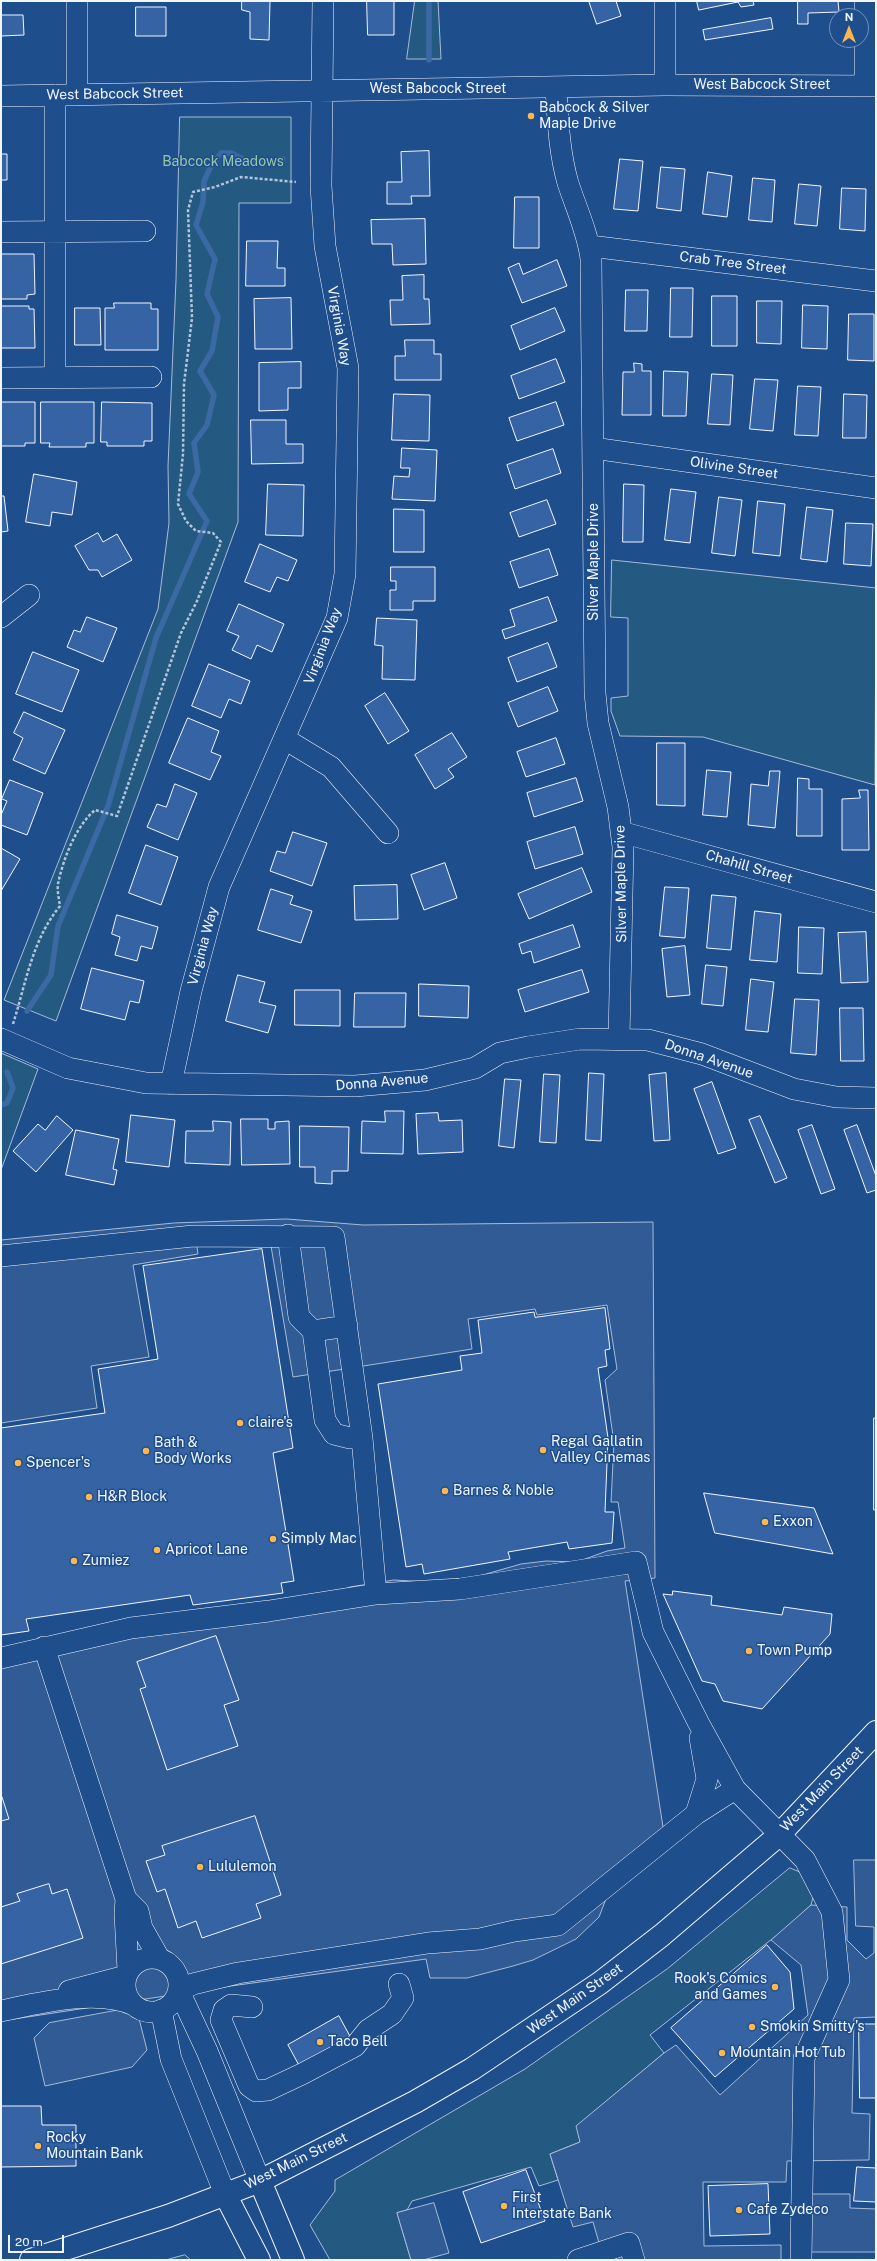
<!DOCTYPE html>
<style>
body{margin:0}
#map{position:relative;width:877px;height:2261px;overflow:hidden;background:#1f4e8c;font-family:"Public Sans",sans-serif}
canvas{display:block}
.frame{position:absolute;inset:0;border:2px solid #f2f6ff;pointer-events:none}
.north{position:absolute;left:829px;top:8px;width:40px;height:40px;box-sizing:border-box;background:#1f4e8c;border:1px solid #7391ba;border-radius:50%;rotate:0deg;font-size:11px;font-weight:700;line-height:16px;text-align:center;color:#f2f6ff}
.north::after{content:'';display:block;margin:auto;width:14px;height:18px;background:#ffb74d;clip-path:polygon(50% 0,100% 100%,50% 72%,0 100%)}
.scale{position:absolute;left:8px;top:2235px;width:56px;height:18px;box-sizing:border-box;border:2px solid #f2f6ff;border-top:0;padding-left:5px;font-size:12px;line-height:14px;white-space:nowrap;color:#f2f6ff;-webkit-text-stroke:3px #1f4e8c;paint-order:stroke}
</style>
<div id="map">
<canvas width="877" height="2261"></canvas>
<div class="frame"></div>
<div class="north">N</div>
<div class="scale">20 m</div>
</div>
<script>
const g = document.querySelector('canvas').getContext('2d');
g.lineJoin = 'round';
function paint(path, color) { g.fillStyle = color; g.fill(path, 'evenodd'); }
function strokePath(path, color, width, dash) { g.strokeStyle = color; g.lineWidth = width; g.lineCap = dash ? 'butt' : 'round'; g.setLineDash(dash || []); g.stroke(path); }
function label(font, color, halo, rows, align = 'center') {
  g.font = font + ' "Public Sans",sans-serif'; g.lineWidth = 3; g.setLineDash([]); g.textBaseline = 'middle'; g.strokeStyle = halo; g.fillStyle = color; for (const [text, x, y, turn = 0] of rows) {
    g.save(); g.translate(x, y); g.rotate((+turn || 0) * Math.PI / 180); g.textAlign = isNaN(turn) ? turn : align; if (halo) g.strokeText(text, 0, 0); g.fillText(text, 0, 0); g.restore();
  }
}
const green = new Path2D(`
 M415 1H438L441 59H407Z
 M180 117H291V203H239L238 522 56 1021 4 1000 158 609 169 523 168 466 176 280Z
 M612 560 876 588 875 785 703 737 620 736 611 711V698L628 696V618L611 617Z
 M1 1053 38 1069 1 1170Z
 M790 1868 800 1872 815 1890 811 1905 786 1928 650 2035 664 2053 577 2126 580 2142 550 2154 558 2180 539 2186 531 2167 412 2201 407 2210 397 2213 411 2260H330L310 2225 335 2191V2180L525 2069 667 1969Z
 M185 2255 191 2260H166Z`);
paint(green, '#245a82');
strokePath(green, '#a8bbd7', 1);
const parking = new Path2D(`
 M287 1219 363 1225 653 1222 655 1578 625 1581 665 1840 606 1899 599 1917 576 1939 533 1960 513 1966 467 1978H430L426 1959 231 1986 1 2021V1650L321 1599 350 1587 394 1580 428 1582 472 1578 521 1564 546 1561 577 1562 607 1551 625 1548 618 1502H611L614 1443 605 1380 617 1369 607 1305 537 1315 535 1309 468 1319 472 1349 293 1377 270 1240H196L198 1254 133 1265 149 1357 91 1366 97 1408 1 1423V1240L174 1223Z
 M854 1860H876V2017L854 2018 852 2113 870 2114 869 2160 787 2161 786 2182H703L704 2246 781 2245V2260H604L593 2222 573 2227 550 2154 580 2142 576 2126 664 2053 676 2045 720 2095 808 2015 801 1965 771 1940 811 1905 847 1907V1940L866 1959 874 1953V1927L856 1926Z
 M136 2007 147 2050 132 2067 45 2086 34 2038 49 2023Z
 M810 2194H850V2208L876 2209V2252H810Z
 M434 2203 449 2253 423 2260H411L397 2213Z`);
paint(parking, '#305b95');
strokePath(parking, '#a8bbd7', 1);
strokePath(new Path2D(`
 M429 60V1
 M27 1011 51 975 58 926 108 806 156 638 207 521 189 494 198 472 194 443 207 425 214 395 200 371 212 351 218 317 207 294 215 259 196 225 203 202 204 181 212 164 221 153H231L251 163 283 159
 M1 1105 7 1103 13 1088 7 1072`), '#3b69a3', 5.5);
const building = new Path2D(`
 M242 1H270L269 40 250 39V12L242 10Z
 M367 1H394V35H368Z
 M589 1H616L621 16 597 24Z
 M697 1H753L754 5 741 7 738 2 699 10Z
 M798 1H838L839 12 808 13V24H798Z
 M136 7H166V36H136Z
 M1 15H23L24 35 1 36Z
 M771 18 773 29 705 40 703 30Z
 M429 151 430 196H411L412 204H387V182H402L401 152Z
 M1 154H7V180H1Z
 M620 159 643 161 638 211 614 209Z
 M661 167 685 169 681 211 657 208Z
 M708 172 732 176 727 217 703 214Z
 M753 178 775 180 772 222 749 220Z
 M799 184 821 186 817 226 795 224Z
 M842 188 866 189 865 231 840 229Z
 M515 197H539V248H514Z
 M425 219 426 264 393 265 392 244H372L371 220Z
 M247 241H278L277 268H285V286H246Z
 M1 254H34L35 294 27 295V299H1Z
 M557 260 567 286 522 303 508 268 519 263 523 274Z
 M424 275V299H429L430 324 391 325 390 300H403L402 276Z
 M671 288H693L692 337H670Z
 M626 290H648L647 331H625Z
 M712 296H737V346H712Z
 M291 298 292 349H255L254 299Z
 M757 301H782L781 344 757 343Z
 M114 303H151V309H158V350H105V308H114Z
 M803 305 828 306 827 349 802 348Z
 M1 306H29V309H34L35 348H1Z
 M75 308H100L101 345H75Z
 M555 308 565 331 520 350 511 326Z
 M849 314H874V361L848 360Z
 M405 340H434V354H441V380H395V356H405Z
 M556 359 565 382 519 399 511 376Z
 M301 362V388H288V410L259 411V363Z
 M634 363 642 364V371H651V415H622L623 372H634Z
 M664 371 688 372 686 416H663Z
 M712 374 733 375 730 425 708 424Z
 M755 379 778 380 773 431 750 429Z
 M798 386 821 387 818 436 795 435Z
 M394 394 430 395 429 441 392 440Z
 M844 394 867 395 866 438H843Z
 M1 402H35V443H25V446H1Z
 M41 402H94V443H86V447H49L50 443H41Z
 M102 402 152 403V441H144V446H107V442H101Z
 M556 402 564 425 517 441 509 418Z
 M251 420H286V444H303V463L252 464Z
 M402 448 437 450 435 501 392 499 394 476 409 477 410 468H401Z
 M553 449 561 473 515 489 507 465Z
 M34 474 77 482 72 515 52 512 50 526 26 522Z
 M268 484 304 485 303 536 266 535Z
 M624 484 644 485 643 542H623Z
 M671 489 696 492 690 543 665 540Z
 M1 496H4L8 531 1 532Z
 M719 497 742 500 735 556 712 553Z
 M547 500 556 524 519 537 510 513Z
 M758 501 785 504 780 556 753 553Z
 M807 507 833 510 827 562 801 559Z
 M394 509 424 510V552H394Z
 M846 523 873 524 871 566 844 564Z
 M98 533 103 542 117 534 132 560 102 577 98 570H89L75 546Z
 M260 544 297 560 288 581 277 577 270 592 245 582Z
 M549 549 558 575 519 588 510 562Z
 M391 567H435V601H413V610H390V590H396V581H391Z
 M548 597 557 621 505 639 502 630 515 626 510 610Z
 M239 604 284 624 272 652 257 645 251 659 232 650 239 636 227 631Z
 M87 617 117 628 103 662 67 647 74 630 80 632Z
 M377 618 417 620 415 680 382 679 383 646 375 645Z
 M548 643 557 667 517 682 508 658Z
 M33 652 79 670 62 712 16 694Z
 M209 664 250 681 241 704 229 699 221 718 192 706Z
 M548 687 558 711 518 727 508 703Z
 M385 693 409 731 388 744 365 706Z
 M24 712 65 730 45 774 13 760 23 738 14 733Z
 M188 718 219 731 211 752 221 756 210 780 169 763Z
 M452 733 467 757 448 769 454 777 435 789 415 755Z
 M556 738 565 764 526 777 517 752Z
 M657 743H685V806L657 805Z
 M707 770 731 772 727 817 703 815Z
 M770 771H780L775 828 748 825 751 784 768 786Z
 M576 778 583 801 534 817 527 793Z
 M798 778 809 779V789H822V836H797Z
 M10 780 43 793 27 835 1 825V815L7 801 2 799Z
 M175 784 197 793 178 840 147 827 157 804 166 807Z
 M859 790H868L869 850H842V799L860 798Z
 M575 827 583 854 535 869 527 842Z
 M293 832 327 843 312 886 270 871 277 851 285 853Z
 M146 845 178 857 161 905 129 893Z
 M1 848 20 859 1 891Z
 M445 863 457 898 424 910 411 875Z
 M582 868 592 892 529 919 518 894Z
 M397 885 398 919 355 920 354 886Z
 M665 887 689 888 685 938 660 936Z
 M271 889 293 896 290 904 312 911 301 943 258 930Z
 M712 895 736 897 731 950 707 948Z
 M755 911 781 914 777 962 750 960Z
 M117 915 158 927 152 949 141 946 137 961 115 955 120 937 112 934Z
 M573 925 580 947 534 963 531 951 522 954 519 944Z
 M799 927 824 928 822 974 798 973Z
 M866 932 868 982 841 983 838 933Z
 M685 946 690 995 667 997 662 949Z
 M706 965 727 967 723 1006 702 1004Z
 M92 968 144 981 139 1003 130 1001 125 1020 81 1009Z
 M582 970 589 992 525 1012 518 990Z
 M238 975 265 982 259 1002 276 1006 268 1033 226 1021Z
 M751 979 774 982 768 1032 746 1030Z
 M419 984 469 986 468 1018 419 1016Z
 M295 990H340V1026L295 1025Z
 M355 993H406L405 1027H354Z
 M795 999 819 1000 816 1055 791 1053Z
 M840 1008H863L864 1061H841Z
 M589 1073 604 1074 601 1141 586 1140Z
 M666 1073 670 1140 654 1141 649 1075Z
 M544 1074 560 1075 556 1143 540 1142Z
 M505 1079 521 1080 514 1148 499 1146Z
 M712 1082 736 1148 718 1154 694 1089Z
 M385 1111H404L403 1154 361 1153 362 1121 385 1122Z
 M438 1113 439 1121 462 1120 463 1152 418 1154 416 1114Z
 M131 1115 175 1120 169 1167 126 1162Z
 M57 1116 73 1130 36 1172 13 1151 38 1124 45 1130Z
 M760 1116 787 1178 775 1183 749 1120Z
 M241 1119H268V1129H275V1122L289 1121 290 1164 242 1165Z
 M213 1121 231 1122 230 1165 185 1163 186 1131H213Z
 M812 1125 835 1189 821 1194 798 1130Z
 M857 1125 876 1176V1190L867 1193 844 1130Z
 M300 1126 349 1127 348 1171H332V1184L315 1183V1167H300Z
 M76 1130 119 1139 113 1169 117 1170 114 1185 66 1175Z
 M262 1249 293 1448 273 1453 294 1581 281 1583 283 1593 193 1605 190 1595 26 1619 29 1631 1 1635V1428L105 1413 98 1369 158 1359 143 1266Z
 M605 1308 610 1349 605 1350 607 1366 598 1368 608 1438 605 1512H614L612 1543 569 1549 567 1542 508 1552 510 1559 424 1574 422 1564 406 1567 378 1384 462 1370 460 1356 482 1353 478 1320 534 1312 535 1317Z
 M874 1418H876V1510H874Z
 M704 1493 814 1508 833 1554 715 1533Z
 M673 1591 712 1596 711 1605 782 1615 784 1607 832 1614 830 1634 762 1709 723 1701 715 1684 702 1681 663 1594 672 1595Z
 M216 1636 239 1700 224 1705 238 1746 167 1770 140 1689 146 1687 137 1662Z
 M1 1794 9 1819 1 1821Z
 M255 1816 281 1895 256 1904 261 1918 202 1938 196 1921 178 1928 165 1889 157 1892 146 1861 165 1855 162 1846Z
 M49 1884 52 1894 67 1889 83 1938 1 1964V1907L20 1901 17 1894Z
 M767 1945 790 1972 794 2009 715 2077 671 2028Z
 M339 2016 352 2040 301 2069 288 2045Z
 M859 2024H876V2098H860Z
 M1 2106H41L42 2125H76V2166L1 2167Z
 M857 2167 876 2168V2202L854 2201Z
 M526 2170 545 2221 481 2243 463 2192Z
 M768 2184 770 2234 710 2236 708 2186Z`);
paint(building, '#3563a3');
strokePath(building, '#f2f6ff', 1);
const minor = new Path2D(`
 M77 1V95
 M665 85V1
 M865 85V1
 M556 88C558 120 559 152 568 183 576 208 588 233 591 259L595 693 598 723 618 807 623 847 619 1038
 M55 95V377
 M1 96 665 85 876 86
 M1 232 145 231
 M590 246 876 281
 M1 378 151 377
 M593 448 876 488
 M1 617 29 595
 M285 739 331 767 388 833
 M621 832 876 902
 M1 1039 68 1068 146 1083 355 1086 425 1080 475 1068 500 1053 528 1047 580 1039 648 1040 702 1054 794 1089 836 1097 876 1098
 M171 1084 191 991 219 887 337 618 345 574 348 368 325 246 321 186 323 1
 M288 1235 299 1317 313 1331 347 1326
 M1 1256 193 1236 334 1237 362 1438 376 1594
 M313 1331 325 1420 334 1434 350 1438H362
 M44 1647 126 1899 125 1914 128 1970
 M1 1658 131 1628 269 1611 376 1594 460 1589 636 1562 653 1632 698 1722 735 1789 805 1860 832 1912 839 1980 804 2058 801 2260
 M696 1814 707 1779 700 1738
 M126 1899 138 1911 142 1928 159 1958
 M125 1985a27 27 0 1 1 54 0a27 27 0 1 1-54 0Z
 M69 1991 126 1976
 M252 2007 231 2005 224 2010 221 2020 249 2086 256 2091 268 2090 302 2074 355 2046 368 2030 392 2014 403 1998 399 1984
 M161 2010 171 2059 225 2194
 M1 2011C39 2003 97 1988 134 2005
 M260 2181 207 2051 179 1991 193 1984 238 1973 428 1943 480 1939 514 1931 558 1925 696 1814 735 1789
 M578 2260 629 2243 634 2260`);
const major = new Path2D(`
 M260 2181 293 2260
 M225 2194 259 2260`);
const highway = new Path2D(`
 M31 2260 168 2216 260 2181 415 2102 472 2069 600 1983 662 1935 779 1835 876 1732`);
strokePath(minor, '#f2f6ff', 22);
strokePath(major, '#f2f6ff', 24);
strokePath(highway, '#f2f6ff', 24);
strokePath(new Path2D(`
 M13 1024C26 983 32 940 60 906 59 899 57 891 58 884 63 859 76 826 95 810L117 816 181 633 197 601 221 542 213 533 196 531 186 521 178 504 183 454 184 384 192 318 188 210 193 192 215 187 241 177 296 182`), '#b3c4dc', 2.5, [3, 2]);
strokePath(minor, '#1f4e8c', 21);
strokePath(major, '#1f4e8c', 22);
strokePath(highway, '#1f4e8c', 22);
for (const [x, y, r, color] of [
 [531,116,4,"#ffb74d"],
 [240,1423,4,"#ffb74d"],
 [543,1450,4,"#ffb74d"],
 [146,1451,4,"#ffb74d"],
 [18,1463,4,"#ffb74d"],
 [445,1491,4,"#ffb74d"],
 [89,1497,4,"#ffb74d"],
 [765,1522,4,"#ffb74d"],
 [273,1539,4,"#ffb74d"],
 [157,1550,4,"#ffb74d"],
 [74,1561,4,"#ffb74d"],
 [749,1651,4,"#ffb74d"],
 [200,1867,4,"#ffb74d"],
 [775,1987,4,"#ffb74d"],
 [752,2027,4,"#ffb74d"],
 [320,2042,4,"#ffb74d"],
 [722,2053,4,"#ffb74d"],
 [38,2146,4,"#ffb74d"],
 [504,2206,4,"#ffb74d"],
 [739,2210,4,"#ffb74d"]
]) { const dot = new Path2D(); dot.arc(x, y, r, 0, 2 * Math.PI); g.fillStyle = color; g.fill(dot); strokePath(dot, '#1f4e8c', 1.5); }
label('14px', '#f2f6ff', '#1f4e8c', [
 ["West Babcock Street",762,85],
 ["West Babcock Street",438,89],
 ["West Babcock Street",115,94,-1],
 ["Crab Tree Street",733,263,7],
 ["Virginia Way",339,326,80],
 ["Olivine Street",734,468,8],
 ["Silver Maple Drive",594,562,-90],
 ["Virginia Way",323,646,-69],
 ["Chahill Street",749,867,16],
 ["Silver Maple Drive",621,884,-91],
 ["Virginia Way",203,946,-75],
 ["Donna Avenue",709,1059,19],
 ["Donna Avenue",382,1082,-5],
 ["West Main Street",822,1789,-46],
 ["West Main Street",575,1999,-35],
 ["West Main Street",296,2161,-26]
]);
label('14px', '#f2f6ff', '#1f4e8c', [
 ["Babcock & Silver",539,108],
 ["Maple Drive",539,124],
 ["claire's",248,1423],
 ["Regal Gallatin",551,1442],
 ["Valley Cinemas",551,1458],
 ["Bath &",154,1443],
 ["Body Works",154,1459],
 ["Spencer's",26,1463],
 ["Barnes & Noble",453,1491],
 ["H&R Block",97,1497],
 ["Exxon",773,1522],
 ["Simply Mac",281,1539],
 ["Apricot Lane",165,1550],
 ["Zumiez",82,1561],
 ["Town Pump",757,1651],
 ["Lululemon",208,1867],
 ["Rook's Comics",767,1979,"right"],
 ["and Games",767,1995,"right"],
 ["Smokin Smitty's",760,2027],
 ["Taco Bell",328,2042],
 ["Mountain Hot Tub",730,2053],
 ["Rocky",46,2138],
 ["Mountain Bank",46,2154],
 ["First",512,2198],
 ["Interstate Bank",512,2214],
 ["Cafe Zydeco",747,2210]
], 'left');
label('14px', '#97c8a6', '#1f4e8c', [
 ["Babcock Meadows",223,162]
]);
</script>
